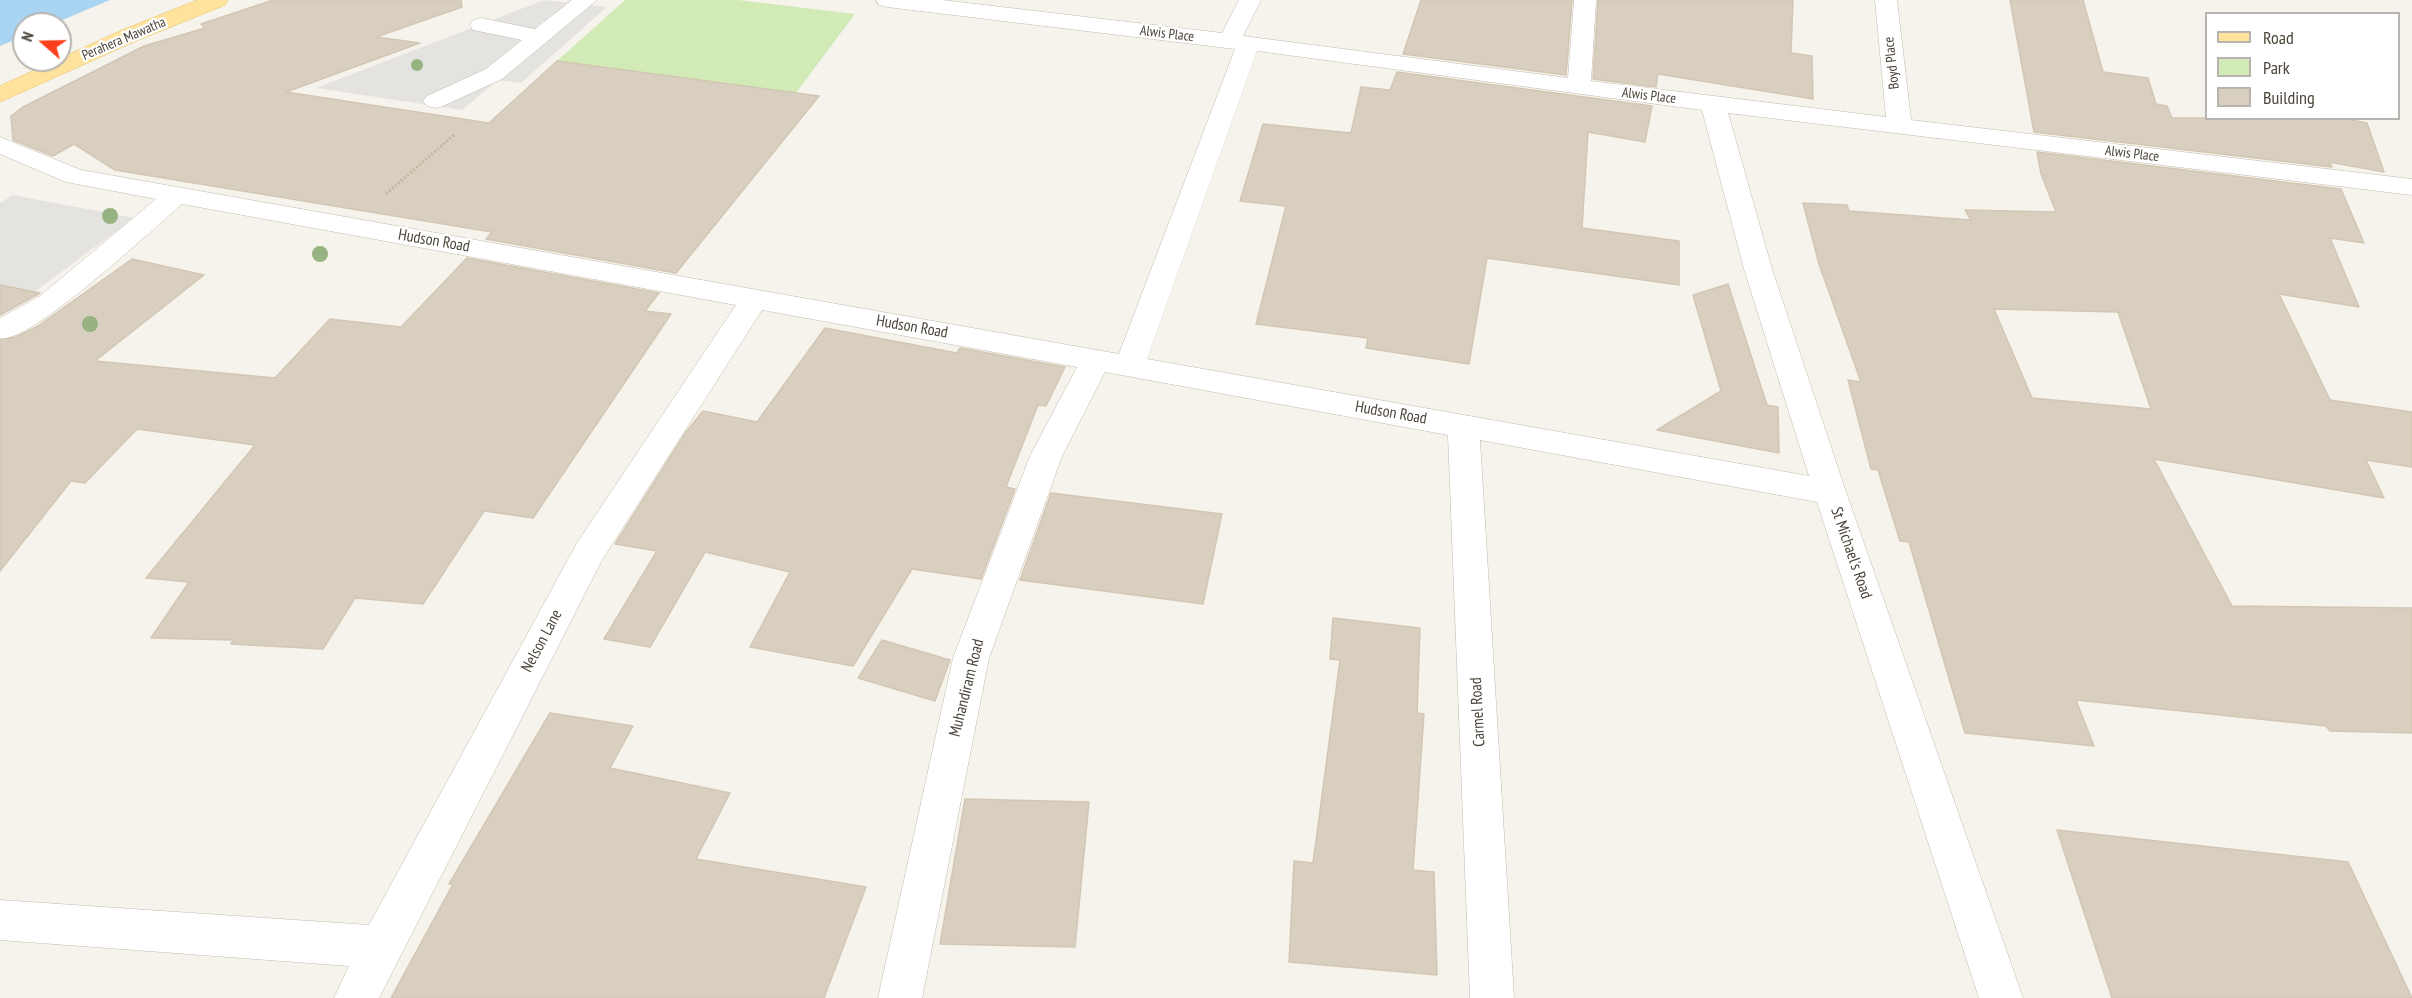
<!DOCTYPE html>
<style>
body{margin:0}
#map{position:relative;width:2412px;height:998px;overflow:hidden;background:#f6f3ec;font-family:"PT Sans Narrow",sans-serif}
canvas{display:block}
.legend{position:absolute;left:2205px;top:12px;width:195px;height:108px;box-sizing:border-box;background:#fff;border:2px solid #b7b4b0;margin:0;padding:8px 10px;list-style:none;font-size:18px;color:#4b4439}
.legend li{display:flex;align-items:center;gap:12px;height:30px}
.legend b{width:30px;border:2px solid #b7b4b0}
.north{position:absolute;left:12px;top:12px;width:60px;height:60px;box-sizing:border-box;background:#fff;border:2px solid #b7b4b0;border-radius:50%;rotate:290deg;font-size:16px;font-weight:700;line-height:24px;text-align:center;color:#4b4439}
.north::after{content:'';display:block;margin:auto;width:21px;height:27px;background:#fc3f1d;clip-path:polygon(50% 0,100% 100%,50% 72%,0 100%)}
</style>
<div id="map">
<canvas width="2412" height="998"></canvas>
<ul class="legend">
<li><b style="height:8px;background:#ffe39c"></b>Road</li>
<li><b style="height:16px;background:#d2eab5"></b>Park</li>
<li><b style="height:16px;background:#d8cfc1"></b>Building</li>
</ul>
<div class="north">N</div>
</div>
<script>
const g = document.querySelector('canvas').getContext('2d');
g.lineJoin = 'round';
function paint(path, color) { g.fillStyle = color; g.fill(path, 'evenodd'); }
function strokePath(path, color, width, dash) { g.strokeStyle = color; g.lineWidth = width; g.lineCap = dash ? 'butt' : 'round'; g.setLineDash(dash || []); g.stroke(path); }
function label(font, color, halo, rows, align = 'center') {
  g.font = font + ' "PT Sans Narrow",sans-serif'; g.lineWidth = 4.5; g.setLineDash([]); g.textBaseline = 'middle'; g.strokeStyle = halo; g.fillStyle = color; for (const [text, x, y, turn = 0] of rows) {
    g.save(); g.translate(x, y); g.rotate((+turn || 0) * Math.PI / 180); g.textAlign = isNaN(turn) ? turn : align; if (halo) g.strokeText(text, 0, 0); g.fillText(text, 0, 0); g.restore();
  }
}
paint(new Path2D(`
 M625 0H738L855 14 796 93 557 61Z`), '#d2eab5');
paint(new Path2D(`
 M544 0 607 7 521 83 498 80 462 110 316 88Z
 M13 195 134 218 33 293 0 285V203Z`), '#e5e3e0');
paint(new Path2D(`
 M0 0H110L53 24H24V36L0 46Z`), '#a9d4f2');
const building = new Path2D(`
 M273 0H461L462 7 376 37 420 43 286 92 489 123 557 61 819 96 676 273 486 239 492 232 115 170 74 144 53 156 13 140 11 116 23 107 144 46 205 28 201 24Z
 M1421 0H1572L1566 75 1403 54Z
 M1598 0H1793L1791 53 1812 56 1813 99 1658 74 1656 87 1593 79Z
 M2010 0H2083L2103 72 2148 78 2156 104 2167 106 2172 118H2342L2367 123 2384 172 2329 162 2332 167 2034 132Z
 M1397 72 1652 106 1645 142 1588 132 1582 228 1679 241V285L1487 258 1469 364 1366 348 1368 338 1256 324 1286 206 1240 201 1263 124 1351 133 1361 87 1390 90Z
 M2037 152 2341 189 2364 243 2330 238 2359 307 2279 294 2330 400 2412 412V467L2366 460 2384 498 2154 459 2232 606 2412 608V733L2330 731 2326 726 2076 700 2094 746 1965 733 1909 542 1900 541 1878 470 1871 469 1848 380 1861 382 1819 264 1803 203 1847 205 1849 211 1971 220 1965 210 2056 212 2041 174ZM1994 309 2118 312 2151 409 2032 398Z
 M467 258 659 293 645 311 671 314 533 518 484 511 423 604 355 598 323 649 231 644 233 640 151 638 189 582 146 578 255 445 137 429 85 483 71 481 0 571V340L16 337 38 326 132 259 204 275 95 361 275 378 330 319 401 327Z
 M1728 284 1767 405 1778 407 1779 453 1657 430 1721 391 1693 295Z
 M0 285 40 293 0 315Z
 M825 328 957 353 960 348 1065 367 1046 406 1038 405 1006 487 1015 489 981 579 912 569 853 666 750 647 790 572 705 552 650 647 604 639 657 551 615 544 686 432 703 411 757 422Z
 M1051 493 1222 514 1203 604 1020 580Z
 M1333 618 1420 628 1417 713 1424 714 1413 870 1434 872 1437 975 1289 962 1294 861 1313 863 1340 660 1330 659Z
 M882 640 950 660 935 701 858 678Z
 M550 713 633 726 610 768 730 793 696 859 866 887 824 998H391L453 884H449Z
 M965 799 1089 802 1075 947 940 944Z
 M2057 830 2348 862 2412 998H2112Z`);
paint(building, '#d8cfc1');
strokePath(building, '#d3c7b4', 1.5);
const minor = new Path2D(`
 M572 0H597L502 79 443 106 435 108 427 106 423 101 427 96 486 69 522 40 473 30 470 25 473 20 481 18 535 29Z
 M876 0H942L1222 33 1239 0H1261L1243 36 1568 78 1574 0H1596L1591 81 1886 117 1875 0H1897L1911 120 2412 179V195L1728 113 1772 269 1846 492 2023 998H1979L1817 502 1480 440 1514 998H1470L1448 435 1105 372 1062 456 989 658 922 998H878L953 658 1030 456 1077 367 762 310 602 560 379 998H334L349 966 0 940V900L369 925 577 543 736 305 182 204C155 227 28 346 0 338V318L40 296 156 199 66 182 0 154V137L81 170 1119 354 1235 49 887 7 879 5ZM1257 51 1702 110 1744 269 1809 476 1147 359Z`);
const major = new Path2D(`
 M198 0H228L225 5 136 41 0 102V86L120 31Z`);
strokePath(minor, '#c2bbae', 1);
strokePath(major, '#e6c16a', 1);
strokePath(new Path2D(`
 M386 194 455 134`), '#c4b79f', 3, [2, 2]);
paint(minor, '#fff');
paint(major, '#ffe39c');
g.fillStyle = '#97b381';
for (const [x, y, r] of [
 [417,65,6],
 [110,216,8],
 [320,254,8],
 [90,324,8]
]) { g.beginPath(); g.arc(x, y, r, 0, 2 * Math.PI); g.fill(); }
label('14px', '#4b4439', '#fff', [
 ["Alwis Place",1167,34,7],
 ["Perahera Mawatha",124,39,-23],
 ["Boyd Place",1892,63,-96],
 ["Alwis Place",1649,96,7],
 ["Alwis Place",2132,154,7]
]);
label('16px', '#4b4439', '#fff', [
 ["Hudson Road",434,241,10],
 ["Hudson Road",912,327,10],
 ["Hudson Road",1391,413,10],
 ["St Michael's Road",1851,553,71],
 ["Nelson Lane",542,641,-62],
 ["Muhandiram Road",967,688,-76],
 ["Carmel Road",1478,712,-93]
]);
</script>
